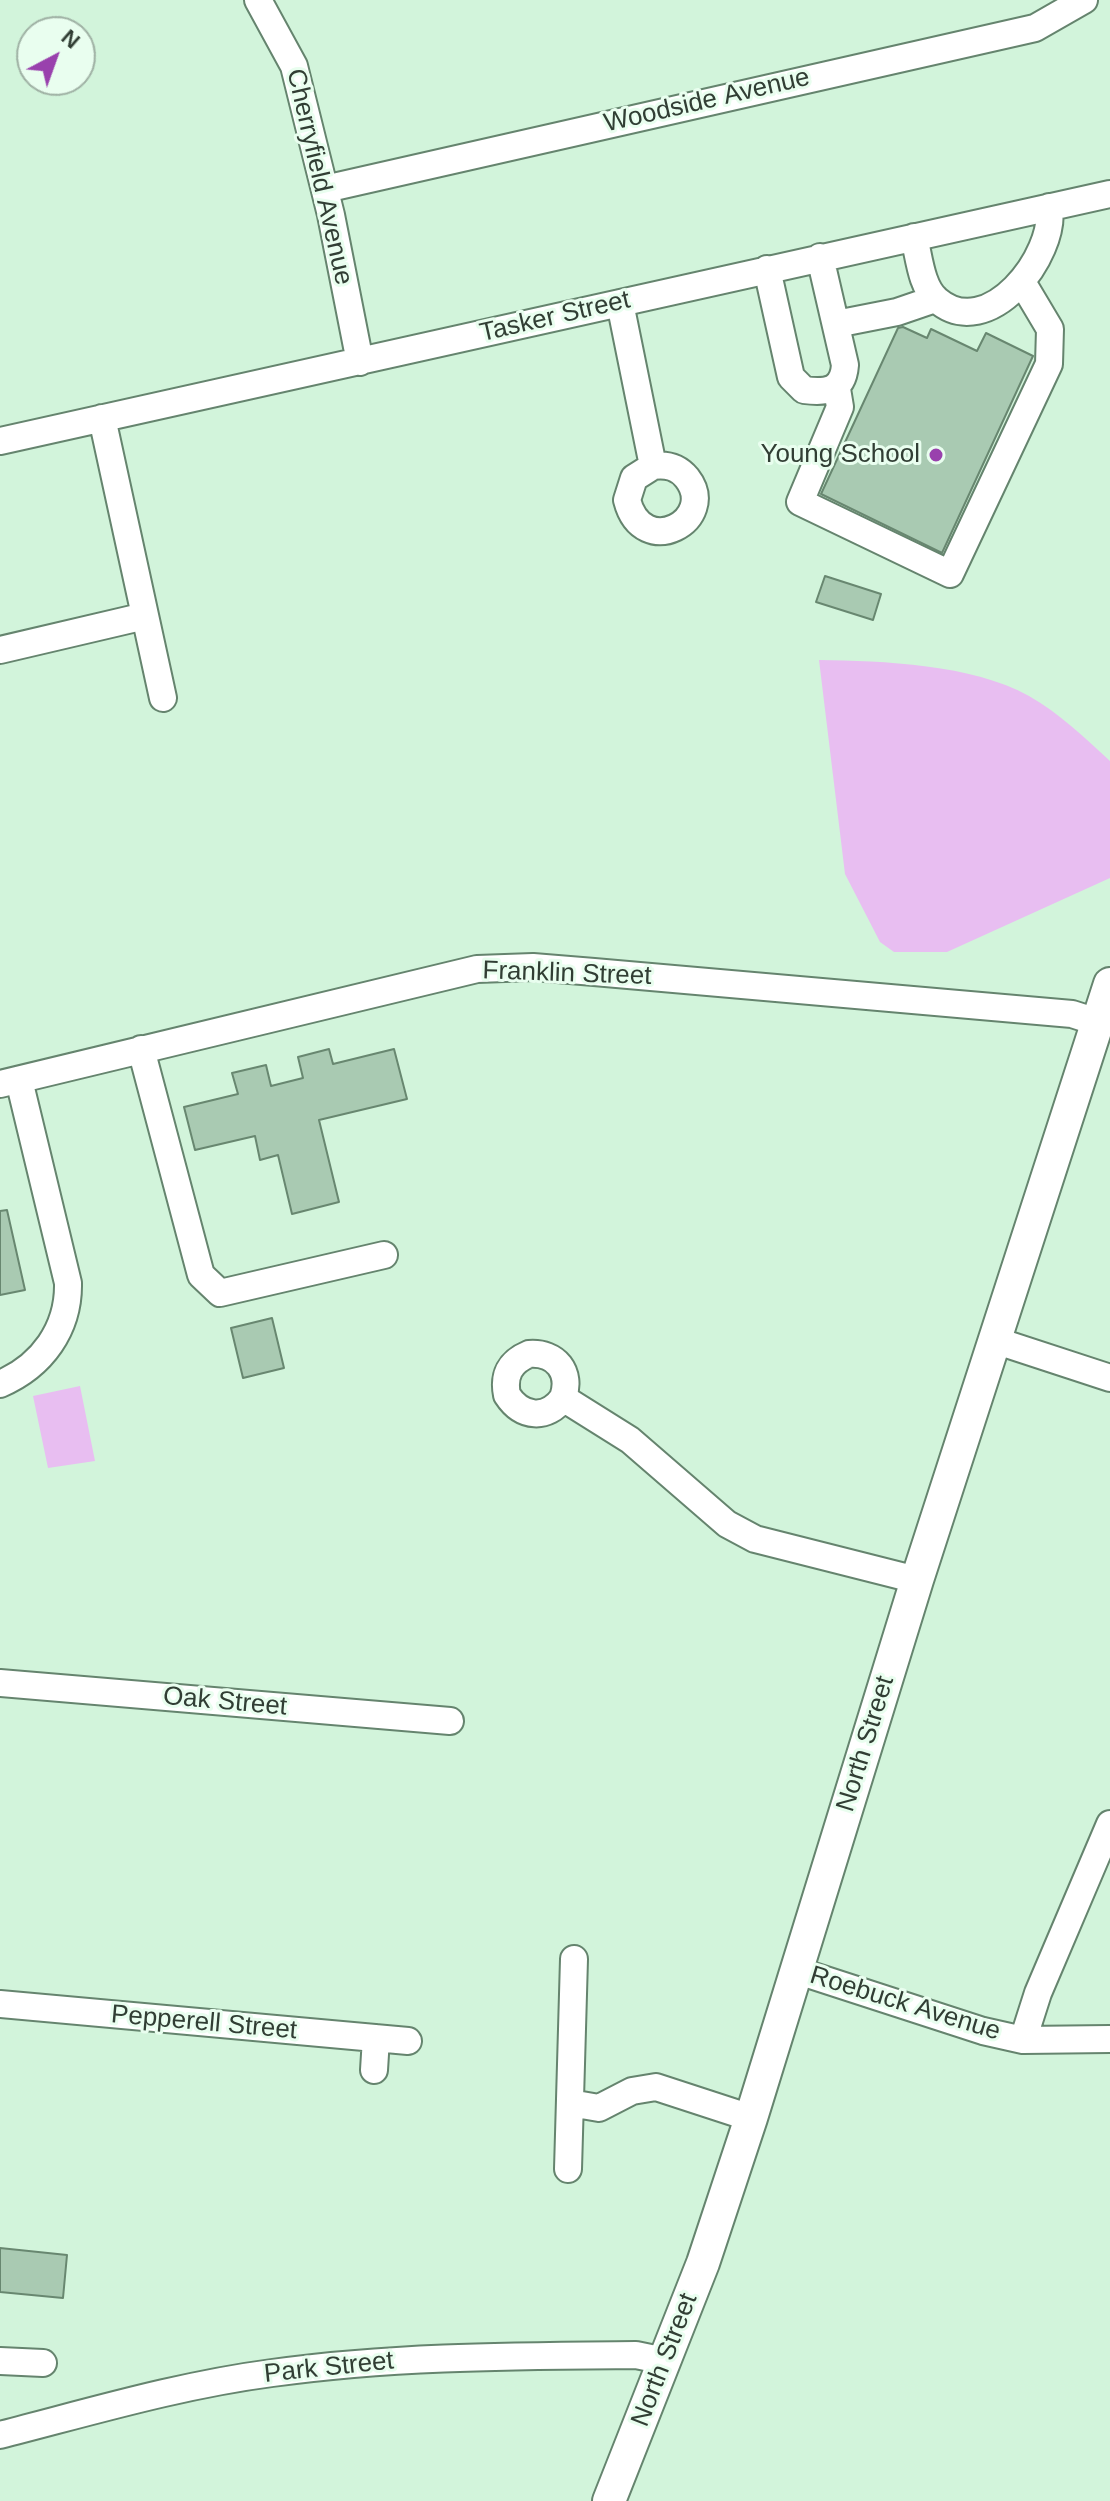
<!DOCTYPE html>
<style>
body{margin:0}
#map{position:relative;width:1110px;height:2501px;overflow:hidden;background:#d2f4db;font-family:Arial,sans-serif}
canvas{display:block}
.north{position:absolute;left:16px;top:16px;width:80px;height:80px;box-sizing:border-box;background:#e9feef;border:2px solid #9fb1a4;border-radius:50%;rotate:41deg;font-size:22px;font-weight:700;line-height:32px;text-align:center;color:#313e34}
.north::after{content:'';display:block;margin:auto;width:28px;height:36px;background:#9941ad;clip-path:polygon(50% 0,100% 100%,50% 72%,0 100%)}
</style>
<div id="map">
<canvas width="1110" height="2501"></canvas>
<div class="north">N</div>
</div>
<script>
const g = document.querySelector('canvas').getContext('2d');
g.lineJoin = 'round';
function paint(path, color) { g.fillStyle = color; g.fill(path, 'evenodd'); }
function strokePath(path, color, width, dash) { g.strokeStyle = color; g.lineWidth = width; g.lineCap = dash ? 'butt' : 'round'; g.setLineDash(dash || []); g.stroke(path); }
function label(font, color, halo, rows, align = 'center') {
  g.font = font + ' Arial,sans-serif'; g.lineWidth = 6; g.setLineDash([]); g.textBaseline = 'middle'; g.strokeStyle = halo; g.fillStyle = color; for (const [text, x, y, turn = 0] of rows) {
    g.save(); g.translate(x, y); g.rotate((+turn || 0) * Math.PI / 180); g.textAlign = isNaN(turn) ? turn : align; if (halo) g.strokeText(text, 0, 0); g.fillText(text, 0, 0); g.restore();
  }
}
paint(new Path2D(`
 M819 660C883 661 972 664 1029 696 1059 713 1085 738 1110 761V878L947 952H894L880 942 845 874Z
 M80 1386 95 1461 48 1468 33 1396Z`), '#e8bef1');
const building = new Path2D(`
 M903 327 927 338 931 329 977 351 986 333 1033 356 942 553 821 494 898 328Z
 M825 576 881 594 873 620 816 602Z
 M329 1049 333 1064 394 1049 407 1099 319 1120 339 1202 292 1214 278 1155 260 1160 255 1136 195 1150 184 1107 238 1094 232 1073 266 1065 271 1086 303 1078 298 1057Z
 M7 1210 25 1290 0 1295V1211Z
 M272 1318 284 1368 243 1378 231 1328Z
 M0 2248 67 2255 63 2298 0 2292Z`);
paint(building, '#a9cab2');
strokePath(building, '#688770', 2);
const minor = new Path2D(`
 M258 0 294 66 331 215 360 362
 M325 189 1035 28 1084 0
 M914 237C919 256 921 287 937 300 988 344 1057 255 1049 207
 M767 269 791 377 804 390C827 393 843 391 845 365L820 257
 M620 303 653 466C667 464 678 467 687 478 719 519 643 562 627 500L634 478 653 466
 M836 324 897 312 935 299
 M837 389 840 407 800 502 950 574 1049 364 1050 329 1022 282
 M102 418 163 698
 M0 441 1110 194
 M0 650 145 616
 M141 1049 201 1275 220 1293 384 1255
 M0 1084 477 969 533 967 594 972 1072 1014 1097 1022
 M994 1340 1110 1378
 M0 1384C42 1366 69 1329 68 1283L19 1080
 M563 1398C547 1420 522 1418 507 1395 503 1375 510 1362 529 1354 556 1352 572 1372 563 1398L630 1440 727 1524 755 1539 917 1580
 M0 1683 450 1721
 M795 1970 983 2031 1023 2040 1110 2039
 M0 2004 408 2041
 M1023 2040 1038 1993 1110 1824
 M374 2070 376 2038
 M570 2103 599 2108 632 2091 656 2087 751 2118
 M568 2169 574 1959
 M0 2361 43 2363
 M0 2435C90 2412 180 2385 272 2373 393 2356 515 2356 636 2355L665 2361`);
const major = new Path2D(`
 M609 2501 703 2263 751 2118 917 1580 1110 984`);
strokePath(minor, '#65846e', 30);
strokePath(major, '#65846e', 36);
strokePath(minor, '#fff', 26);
strokePath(major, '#fff', 32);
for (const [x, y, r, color] of [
 [936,455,8,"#9941ad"]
]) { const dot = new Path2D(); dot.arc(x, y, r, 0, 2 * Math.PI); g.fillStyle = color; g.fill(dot); strokePath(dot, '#e9feef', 3); }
label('26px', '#313e34', '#e9feef', [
 ["Woodside Avenue",707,101,-13],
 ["Cherryfield Avenue",319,177,77],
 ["Tasker Street",555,317,-13],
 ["Franklin Street",567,974,2],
 ["Oak Street",225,1702,5],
 ["North Street",866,1744,-73],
 ["Roebuck Avenue",905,2004,17],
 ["Pepperell Street",204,2023,5],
 ["North Street",665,2360,-69],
 ["Park Street",329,2368,-6]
]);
label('26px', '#313e34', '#e9feef', [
 ["Young School",920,455]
], 'right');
</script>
